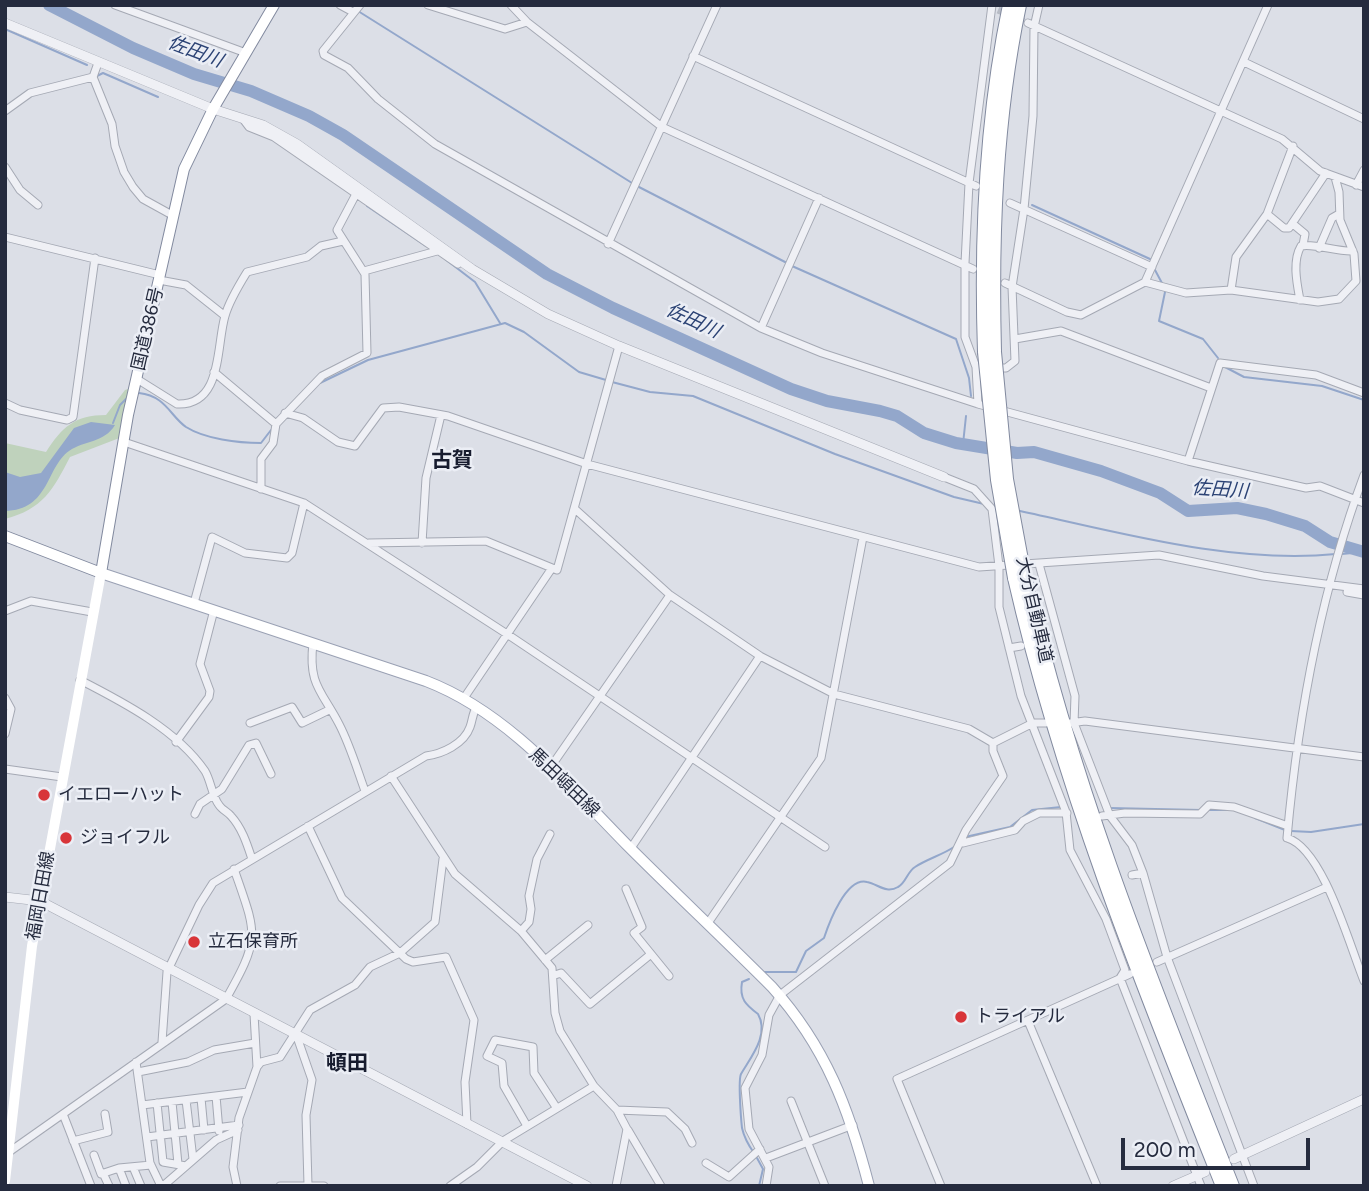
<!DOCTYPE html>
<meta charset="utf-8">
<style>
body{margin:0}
#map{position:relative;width:1369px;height:1191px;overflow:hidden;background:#dcdfe7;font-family:Figtree,sans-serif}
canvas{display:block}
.frame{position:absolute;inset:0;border:7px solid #252b3e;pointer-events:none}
.scale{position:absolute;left:1121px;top:1138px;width:189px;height:32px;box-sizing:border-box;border:4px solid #252b3e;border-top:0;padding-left:9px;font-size:21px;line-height:24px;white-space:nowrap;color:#252b3e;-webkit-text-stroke:5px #ebeef5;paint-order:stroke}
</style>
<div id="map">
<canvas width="1369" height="1191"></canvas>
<div class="frame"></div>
<div class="scale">200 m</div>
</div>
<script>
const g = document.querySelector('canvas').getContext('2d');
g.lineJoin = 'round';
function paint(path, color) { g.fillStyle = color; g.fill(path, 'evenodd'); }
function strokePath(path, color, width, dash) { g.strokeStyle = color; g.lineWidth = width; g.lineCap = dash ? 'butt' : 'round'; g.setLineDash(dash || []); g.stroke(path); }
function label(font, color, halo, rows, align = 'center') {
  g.font = font + ' Figtree,"Noto Sans JP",sans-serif'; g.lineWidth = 5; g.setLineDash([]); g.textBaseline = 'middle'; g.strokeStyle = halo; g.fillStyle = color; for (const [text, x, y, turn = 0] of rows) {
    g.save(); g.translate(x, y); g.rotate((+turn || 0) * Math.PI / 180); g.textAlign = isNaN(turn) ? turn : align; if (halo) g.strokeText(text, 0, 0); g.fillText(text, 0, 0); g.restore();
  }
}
paint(new Path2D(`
 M131 388 122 437 70 457C53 490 43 509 5 519V443L46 452C62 427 75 415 106 415L125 390Z`), '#bfd2bc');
paint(new Path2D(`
 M91 422 115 425C104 443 85 440 69 451 46 467 50 510 5 511V472L20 477 41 473 74 428Z`), '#93a7cb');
strokePath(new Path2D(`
 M358 11 632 183
 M5 29 87 65
 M95 77 103 73 158 97
 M637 186 787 263
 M1032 205 1150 259
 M367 206 426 246
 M445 259 475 282 500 323
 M792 266 956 339 969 378 971 396
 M1155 270 1163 285
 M1165 292 1159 321 1203 339 1218 358
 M1225 367 1244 377 1322 386 1364 400
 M612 382 650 392 693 396 835 454 954 497 984 504
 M320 383 368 360 505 323 524 332 579 372 606 380
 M139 393C166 396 170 416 186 427 205 439 238 443 261 443L271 430
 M113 423 120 405 127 398
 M963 444 966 416
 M1020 511C1122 533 1231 564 1336 554
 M1342 554 1362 552
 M1109 808 1201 810
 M1207 810H1233
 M1255 818 1285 830
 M1291 831 1311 832 1364 824
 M965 837 1010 827 1032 810 1061 807
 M765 972H796L806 951 824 938C829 923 846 877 867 882 878 884 886 894 898 887 906 883 907 872 915 867 927 859 942 855 954 847
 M749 979 742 982C739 999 746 1005 758 1014 770 1035 750 1058 741 1074 738 1080 741 1119 742 1128 744 1137 749 1146 754 1153
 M757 1158 763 1169 759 1186`), '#93a7cb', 2);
strokePath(new Path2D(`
 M49 5 133 48 194 74 251 91 309 116 343 135 547 274 613 308 791 389 827 401 880 411 897 416 924 433 956 443 1017 453 1034 452 1101 471 1160 493 1188 511 1237 508 1266 514 1305 526 1330 542 1364 552`), '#93a7cb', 12);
strokePath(new Path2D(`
 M998 10 1028 23`), '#b7bbc5', 7, [7, 3.5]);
const minor = new Path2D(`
 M115 5 246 53
 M340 5 353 12
 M360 5 323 51 324 55 348 68 378 99 435 144 761 328 822 353 978 404 1188 461 1306 488 1320 486 1364 503
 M428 5 505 29 527 22
 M511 5 527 22 662 127 973 269
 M1028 23 1282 139 1320 171 1364 187
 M693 56 976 186
 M1244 62 1364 119
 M98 63 93 77 112 124 115 146 124 172 133 187 143 199 172 215
 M5 111 30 93 93 77
 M243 119 249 127 274 137 458 264
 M5 167 20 190 38 205
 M1356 185 1364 170
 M1010 203 1152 267
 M1267 214 1284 228H1289L1326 173
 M1293 224 1305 234 1303 245
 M5 237 160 275
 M608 244 717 5
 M1319 248 1332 218 1339 214
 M364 271 437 251
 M159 280 186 285 225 316
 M1145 282 1186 293 1231 290 1318 302 1339 299 1356 281 1354 254 1340 220 1339 192 1335 177
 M1005 283 1067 312 1081 315 1145 282 1268 5
 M1231 290 1236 257 1267 214 1293 146
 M1300 300C1297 284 1292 261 1301 246 1314 243 1337 252 1353 251
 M761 328 819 198
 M1015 339 1061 331 1211 388
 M994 368H1006L1015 361 1012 287 1024 209 1033 116 1034 27 1039 5
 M214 372 276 424
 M137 379 177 404C223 406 216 346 225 316 229 301 239 285 247 272L307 257 321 246 343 241
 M5 403 20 410 67 420 73 417 95 258
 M978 404 976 367 965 337V263L969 183 992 5
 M285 413 303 418 338 442 355 446 383 408 399 407 448 416 587 464 979 567 1159 555 1263 576 1364 589
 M124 442 304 503 507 634 825 847
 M1188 461 1220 363 1316 375 1364 393
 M1364 475C1321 591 1298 715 1287 838 1323 848 1350 947 1364 981
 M944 477 974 489 992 509 999 566V607L1021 696 1066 812 1070 850 1106 919 1125 970 1120 978 1201 1186
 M261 489V459L273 443 276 424 322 376 367 353 365 274 337 230 356 194
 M575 509 670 595 760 656 834 694 969 729 993 743
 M369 543 486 541 557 570 619 346
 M422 543 426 478 441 415
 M1039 564 1075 696 1074 723 1110 816 1132 845 1143 873 1167 957 1254 1186
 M1347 592 1364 595
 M194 603 212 537 245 553 287 558 292 553 304 503
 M5 611 31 601 92 612
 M313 643C308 685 322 691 339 724 350 745 357 769 365 791
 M1009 648 1021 646
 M80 680C123 702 177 730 205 771 211 781 212 796 219 805 222 810 228 812 231 816 242 828 247 844 252 859
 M5 698 11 709 5 734
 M464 698 552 568
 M250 723 292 707 302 723 329 710
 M1070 723 1085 721 1364 757
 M176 742 209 697 210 691 200 664 214 610
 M993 743 1033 723H1046
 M550 768 670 595
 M5 769 62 777
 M391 776 455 874 521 931 552 968 555 1013 560 1031 594 1086 617 1110 627 1129 616 1186
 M195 814 200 804 222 789 249 745 256 743 271 774
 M1102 816 1125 813 1200 814 1209 805 1234 807 1288 826
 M308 826 342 898 406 959 413 962 446 957 474 1020 465 1082 467 1124
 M963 843 1015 830 1023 821 1039 813H1067
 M631 848 760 656
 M1132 875 1143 873
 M626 889 642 927 634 933 669 976
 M708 923 821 758 863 537
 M521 931 529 922 531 909 529 896 537 859 550 834
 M545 960 588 925
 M1157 962 1327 887
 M555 975 561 973 590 1004 651 954
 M1028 1021 1097 1186
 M296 1034 312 1080 306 1115 308 1185
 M162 1042 167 972 199 905 213 883 426 756C442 754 464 744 470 727 473 719 472 714 477 706
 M136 1062 150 1163 161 1186
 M257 1067 261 1062 280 1057 310 1010 355 985 370 967 400 953 435 922 443 859
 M138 1072 188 1062 214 1050 255 1043
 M216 1096 219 1131
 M201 1098 204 1130
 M186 1100 193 1159
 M791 1101 825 1186
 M172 1102 178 1164
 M157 1103 163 1162 186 1166
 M142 1105 248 1092
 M617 1110 667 1112 685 1129 692 1143
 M63 1114 91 1186
 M527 1126 504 1086 502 1063 487 1056 495 1040 533 1047 534 1073 556 1107
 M628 1130 661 1186
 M147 1137 239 1125
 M73 1141 108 1132 105 1114
 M9 1152 226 999C261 937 257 935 234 869
 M94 1155 101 1174 119 1168 151 1165
 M766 1158 853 1125
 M706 1163 729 1177 760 1149
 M133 1167 141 1186
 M119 1168 126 1186
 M103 1173 109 1186
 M163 1186 216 1140 238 1130
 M237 1186 233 1167 239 1118 257 1067 254 1014
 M280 1186H324
 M450 1186 477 1167 503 1141 594 1086
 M766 1186 769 1167 749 1129 745 1088 762 1055 769 1015 780 995 950 863 966 830 1003 776 993 751V743
 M941 1186 897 1079 1130 974`);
const tertiary = new Path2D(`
 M5 23 213 109 263 125 297 144 472 269 548 314 619 346 944 477
 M5 897 40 901 587 1186
 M1234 1159 1364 1099
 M1173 1186 1205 1172`);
const primary = new Path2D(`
 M101 573 426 681C507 712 567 784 627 845 675 893 724 939 772 987 826 1047 849 1109 869 1186`);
const trunk = new Path2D(`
 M5 536 101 573 128 415 184 169 213 109 274 5`);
const motorway = new Path2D(`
 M984 352C980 236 985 119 1009 5
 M995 352C992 235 996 120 1020 5
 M1025 576C1073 787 1154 986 1233 1186
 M1014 578C1062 788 1142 986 1222 1186`);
strokePath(minor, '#a5a9b4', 9);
strokePath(tertiary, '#a5a9b4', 10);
strokePath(primary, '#9aa1b4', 12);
strokePath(trunk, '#828a9f', 12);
strokePath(motorway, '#828a9f', 14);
strokePath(minor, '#eff0f5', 7);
strokePath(tertiary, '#eff0f5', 9);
strokePath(new Path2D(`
 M5 1181 32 946 101 573`), '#fff', 10);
strokePath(primary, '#fff', 10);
strokePath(trunk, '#fff', 10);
strokePath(motorway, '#fff', 12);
const motorwayBridge = new Path2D(`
 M984 352 997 480 1014 578
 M995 352 1007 479 1025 576`);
strokePath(motorwayBridge, '#828a9f', 14, []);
strokePath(motorwayBridge, '#fff', 12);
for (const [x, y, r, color] of [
 [44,795,7,"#d83539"],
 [66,838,7,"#d83539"],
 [194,942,7,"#d83539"],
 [961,1017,7,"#d83539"]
]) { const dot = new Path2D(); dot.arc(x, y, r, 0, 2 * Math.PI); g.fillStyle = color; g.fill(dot); strokePath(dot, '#ebeef5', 2.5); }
label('18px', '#252b3e', '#ebeef5', [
 ["国道386号",148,329,-77],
 ["大分自動車道",1034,610,77],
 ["馬田頓田線",564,783,44],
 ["福岡日田線",41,896,-80]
]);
label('18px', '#252b3e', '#ebeef5', [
 ["イエローハット",58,795],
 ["ジョイフル",80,838],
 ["立石保育所",208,942],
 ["トライアル",975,1017]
], 'left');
label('italic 19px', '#2c4375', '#ebeef5', [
 ["佐田川",195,52,21],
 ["佐田川",693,321,25],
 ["佐田川",1220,490,4]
]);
label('bold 21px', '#171c2f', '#ebeef5', [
 ["古賀",452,461],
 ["頓田",347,1064]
]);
</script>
